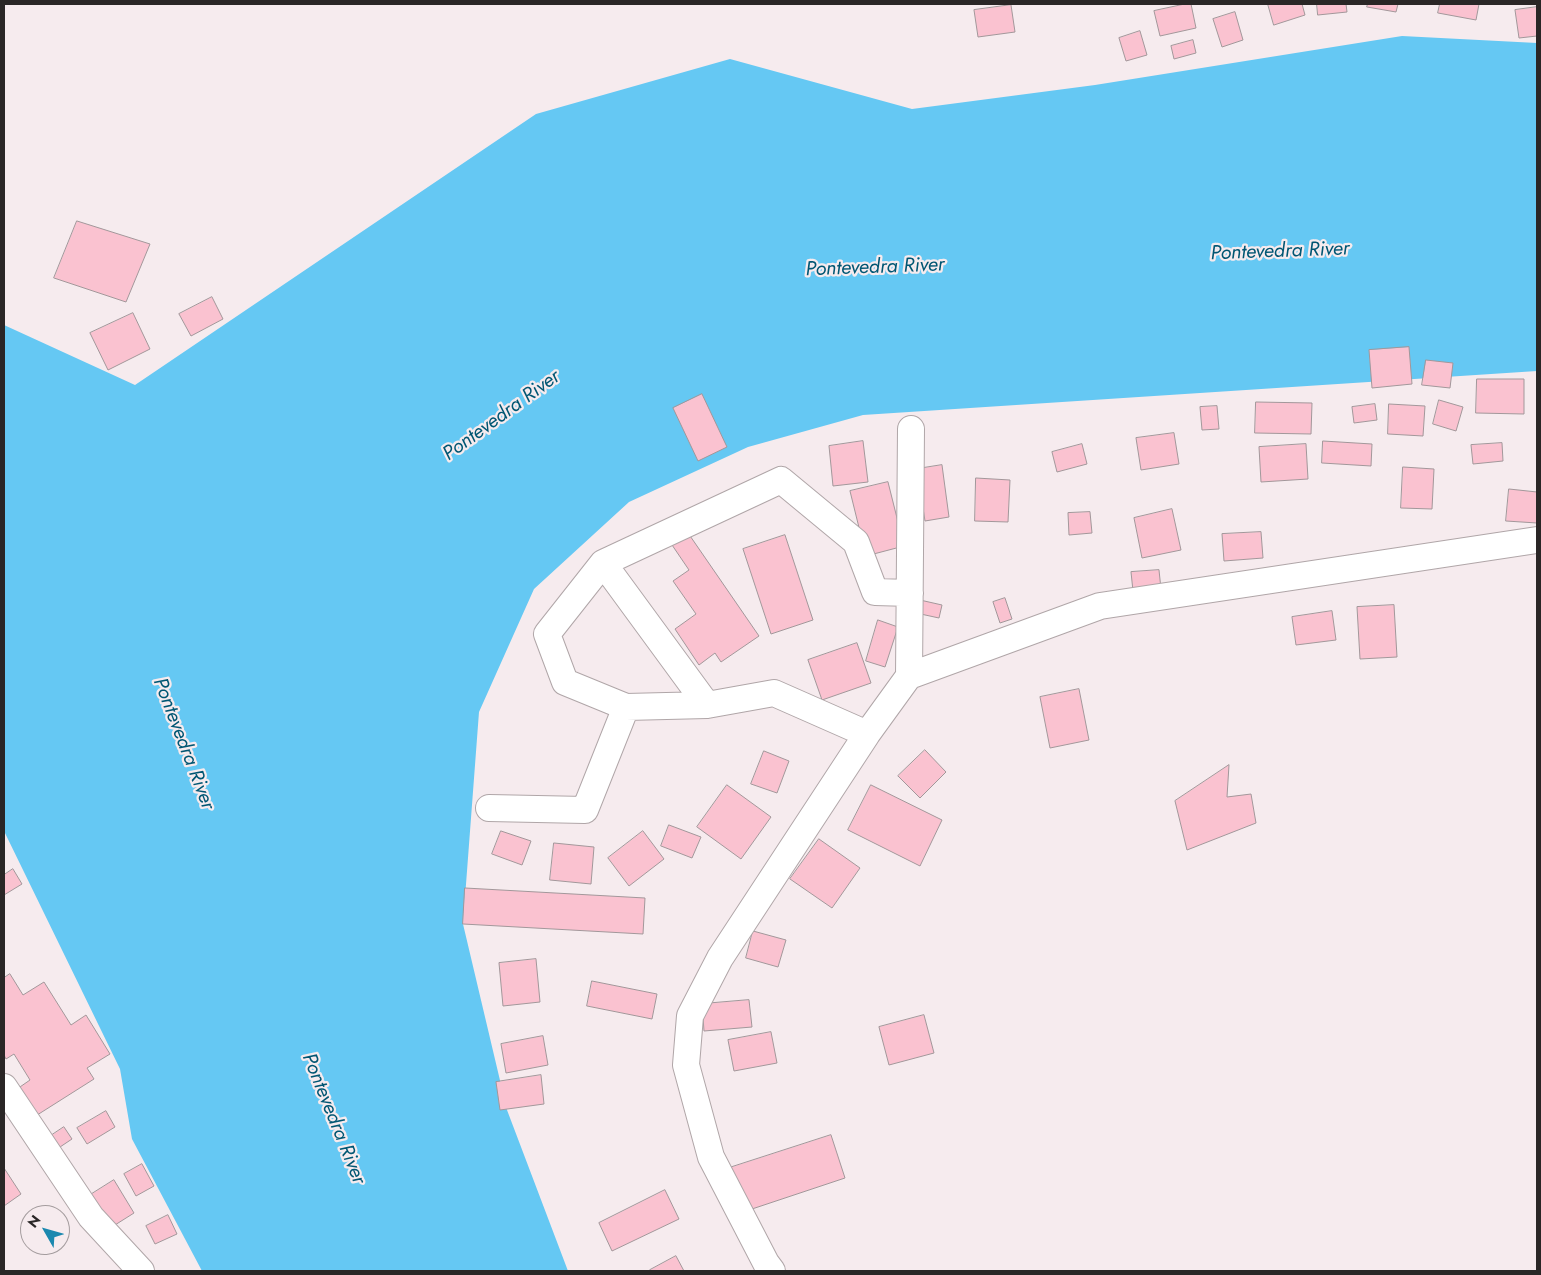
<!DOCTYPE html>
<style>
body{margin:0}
#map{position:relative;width:1541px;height:1275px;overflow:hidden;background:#f6ebee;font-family:Jost,sans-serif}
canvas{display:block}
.frame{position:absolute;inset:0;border:5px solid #2a2626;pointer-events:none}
.north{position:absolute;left:20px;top:1205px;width:50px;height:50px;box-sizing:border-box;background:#f6ebee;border:1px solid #a49c9e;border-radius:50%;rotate:308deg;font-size:14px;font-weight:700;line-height:20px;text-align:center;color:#2a2626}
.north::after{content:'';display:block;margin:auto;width:18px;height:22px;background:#1b88af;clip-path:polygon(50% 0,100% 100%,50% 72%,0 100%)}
</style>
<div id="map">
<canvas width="1541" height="1275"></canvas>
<div class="frame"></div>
<div class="north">N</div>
</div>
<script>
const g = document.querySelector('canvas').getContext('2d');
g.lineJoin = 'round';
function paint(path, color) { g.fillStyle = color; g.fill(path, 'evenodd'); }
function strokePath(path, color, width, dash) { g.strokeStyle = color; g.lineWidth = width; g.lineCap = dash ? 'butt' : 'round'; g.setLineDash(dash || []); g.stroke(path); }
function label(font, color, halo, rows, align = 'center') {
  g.font = font + ' Jost,sans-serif'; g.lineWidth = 4.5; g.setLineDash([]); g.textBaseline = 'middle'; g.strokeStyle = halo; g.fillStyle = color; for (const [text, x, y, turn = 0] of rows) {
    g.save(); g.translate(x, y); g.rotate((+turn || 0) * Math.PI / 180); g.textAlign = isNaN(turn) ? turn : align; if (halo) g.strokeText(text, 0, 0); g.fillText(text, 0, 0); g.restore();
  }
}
paint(new Path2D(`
 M1402 36 1537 43V371L863 415 748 447 629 502 534 589 479 712 463 924 507 1110 568 1271H202L132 1139 120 1069 4 831V325L135 385 536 114 730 59 912 109 1095 85Z`), '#65c8f3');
const building = new Path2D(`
 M1185 4H1191L1196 28 1160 36 1154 11Z
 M1268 4H1302L1305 15 1274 25Z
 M1317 4H1346L1347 12 1318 15Z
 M1368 4H1398L1396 12 1367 7Z
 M1440 4H1479L1476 20 1438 13Z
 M1011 5 1015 32 978 37 974 10Z
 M1537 7V36L1519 38 1515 10Z
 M1235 12 1243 40 1222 47 1213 19Z
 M1140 31 1147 55 1126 61 1119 38Z
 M1193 40 1196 53 1174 59 1171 46Z
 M77 221 150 244 126 302 54 278Z
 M212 297 223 319 191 336 179 314Z
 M133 313 150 349 108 370 90 333Z
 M1409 347 1412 384 1372 388 1369 350Z
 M1426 360 1453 363 1450 388 1422 385Z
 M1477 379H1524V414L1476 413Z
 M702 394 727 447 698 461 673 408Z
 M1439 400 1463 407 1456 431 1433 424Z
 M1256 402 1312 403 1311 434 1255 433Z
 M1375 404 1377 420 1354 423 1352 407Z
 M1389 404 1425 406 1423 436 1388 434Z
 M1217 406 1219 429 1202 430 1200 407Z
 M1174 433 1179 464 1141 470 1136 438Z
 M863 441 868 482 833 486 829 446Z
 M1323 441 1372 444 1371 466 1322 463Z
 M1502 443 1503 461 1473 464 1471 445Z
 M1082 444 1087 464 1057 472 1052 452Z
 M1306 444 1308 479 1261 482 1259 447Z
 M942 465 949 517 925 521 917 469Z
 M1403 467 1434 469 1432 509 1401 508Z
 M976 478 1010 480 1008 522 975 521Z
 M888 482 904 546 866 556 850 491Z
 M1509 489 1537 492V523L1506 521Z
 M1172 509 1181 550 1142 558 1134 518Z
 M1090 512 1092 533 1069 535 1068 513Z
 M686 530 759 636 721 662 715 653 699 665 675 629 696 614 673 581 689 570 670 542Z
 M1261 532 1263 558 1224 561 1222 534Z
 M785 535 813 620 771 634 743 549Z
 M1159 570 1161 589 1133 591 1131 572Z
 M1005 598 1012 619 1000 623 993 602Z
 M920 600 942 605 939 618 916 613Z
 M1394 605 1397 657 1360 659 1357 607Z
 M1332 611 1336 640 1296 645 1292 617Z
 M878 620 898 627 885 667 866 661Z
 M857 643 871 683 822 700 808 660Z
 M1079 689 1089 740 1050 748 1040 697Z
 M925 750 946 772 920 798 898 776Z
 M764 751 789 761 777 793 751 784Z
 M1229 765 1227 797 1251 794 1256 823 1187 850 1175 801Z
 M727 785 771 817 741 859 697 827Z
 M871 785 942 820 920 866 848 830Z
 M669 825 701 837 692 858 661 846Z
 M501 831 531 841 522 865 492 854Z
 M643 831 664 859 629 886 608 858Z
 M819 839 860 868 832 908 790 879Z
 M554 843 594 847 591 884 550 880Z
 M13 869 22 884 4 895V875Z
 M465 888 645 898 643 934 463 924Z
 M753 931 786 940 778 967 746 958Z
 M536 959 540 1002 503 1006 499 963Z
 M10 974 23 995 44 982 71 1025 86 1015 110 1054 87 1068 94 1079 34 1117 17 1089 30 1080 14 1054 6 1059 4 1055V978Z
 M592 981 657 994 652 1019 587 1006Z
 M749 1000 752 1027 704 1031 702 1004Z
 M924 1015 934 1053 889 1065 879 1027Z
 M771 1032 777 1063 734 1071 728 1040Z
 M543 1036 548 1065 506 1073 501 1044Z
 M541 1075 544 1104 500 1110 496 1082Z
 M106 1111 115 1127 87 1144 77 1128Z
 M64 1127 72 1139 57 1149 49 1137Z
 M831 1135 845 1178 743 1212 729 1168Z
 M142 1164 154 1186 136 1196 124 1174Z
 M4 1168 21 1194 4 1206Z
 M114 1180 134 1213 107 1230 87 1197Z
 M665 1190 679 1219 612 1251 599 1223Z
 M168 1215 177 1234 155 1244 146 1226Z
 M676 1256 684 1271H651L650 1270Z`);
paint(building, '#fac2d0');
strokePath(building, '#a2979a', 1);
const minor = new Path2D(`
 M603 563 707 705
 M909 676 911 429
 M626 707 565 682 547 634 603 563 781 480 856 542 875 592 910 593
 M489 808 585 810 626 707 707 705 774 693 867 734
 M4 1087 91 1217 141 1271
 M772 1271 766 1263 711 1157 686 1065 690 1016 720 958 867 734 909 676 1100 606 1537 540`);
strokePath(minor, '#b0a6a8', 28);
strokePath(minor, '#fff', 26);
label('italic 20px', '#005673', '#f6ebee', [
 ["Pontevedra River",1280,252,-2],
 ["Pontevedra River",875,268,-2],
 ["Pontevedra River",502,416,-36],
 ["Pontevedra River",183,744,69],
 ["Pontevedra River",333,1119,68]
]);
</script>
